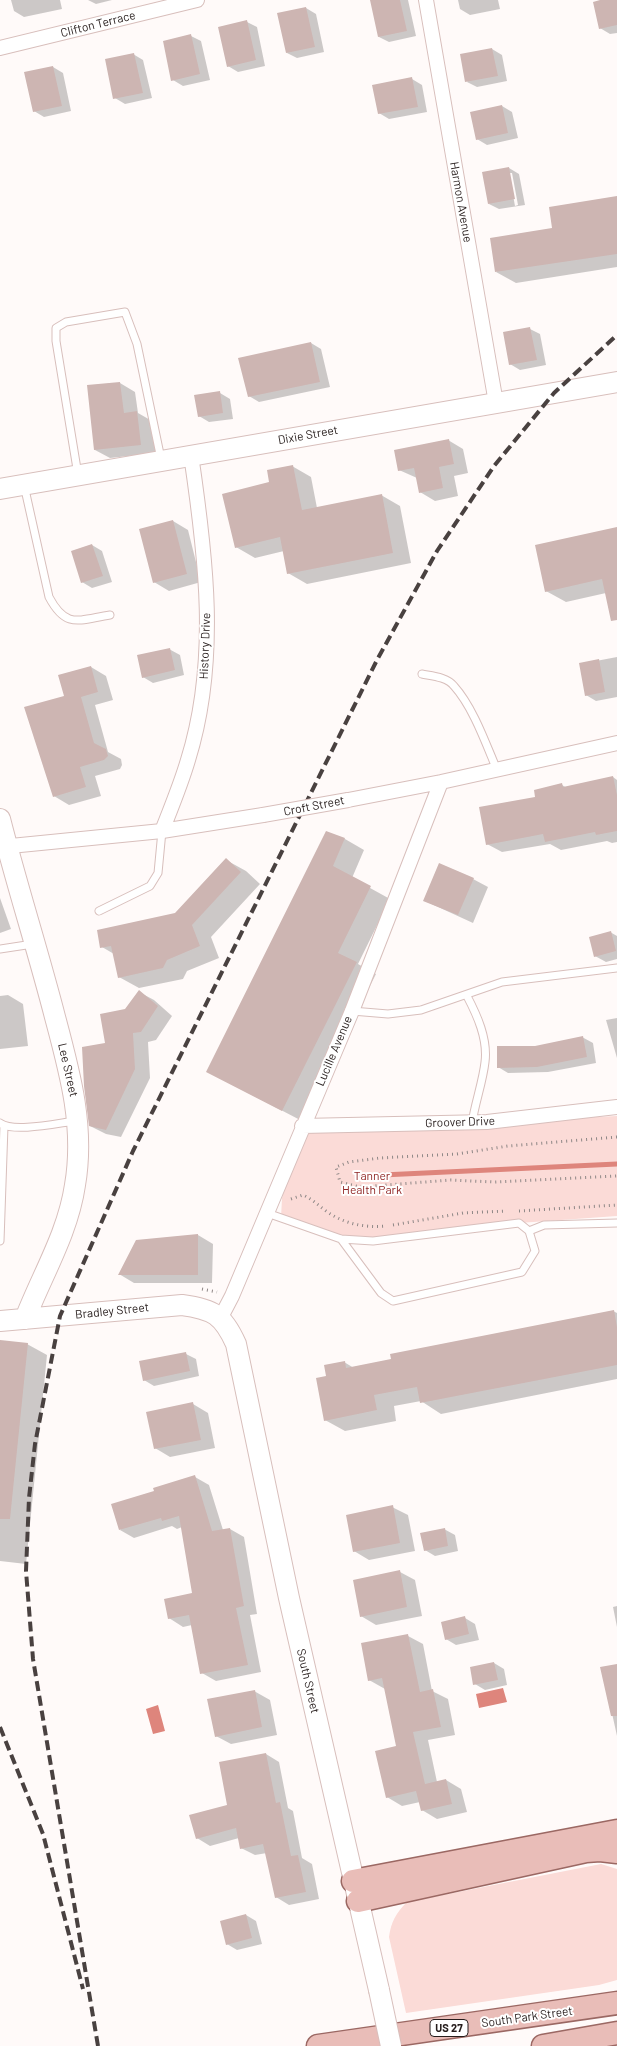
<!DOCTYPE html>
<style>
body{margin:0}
canvas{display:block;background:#fffaf9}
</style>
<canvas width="617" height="2046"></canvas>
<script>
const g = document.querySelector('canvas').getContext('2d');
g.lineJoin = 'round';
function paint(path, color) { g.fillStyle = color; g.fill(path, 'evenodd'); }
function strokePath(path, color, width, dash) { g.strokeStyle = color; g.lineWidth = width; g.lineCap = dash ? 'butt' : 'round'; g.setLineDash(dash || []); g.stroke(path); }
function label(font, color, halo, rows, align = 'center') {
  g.font = font + ' Barlow,sans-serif'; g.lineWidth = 4; g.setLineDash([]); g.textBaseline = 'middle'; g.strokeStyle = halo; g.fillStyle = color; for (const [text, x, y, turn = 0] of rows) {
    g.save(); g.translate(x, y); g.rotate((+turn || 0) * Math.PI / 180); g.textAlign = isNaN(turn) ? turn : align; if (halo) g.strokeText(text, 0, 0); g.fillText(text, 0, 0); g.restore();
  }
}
paint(new Path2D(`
 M617 1116V1216L519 1223 373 1241 341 1239 281 1218 282 1198 302 1126 487 1122Z
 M601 1864 617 1869V1980L599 1985 406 2013 389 1937C391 1922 396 1913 407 1902Z`), '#fbdbd7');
paint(new Path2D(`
 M503 1688 507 1702 479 1708 476 1694Z
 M158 1705 165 1731 153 1734 146 1709Z`), '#de857c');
paint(new Path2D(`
 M11 0H60L62 9 24 17 14 11Z
 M88 0H112L96 4Z
 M371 0H408L416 36 389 42 379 37Z
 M458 0H498L500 9 470 15 460 9Z
 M605 0H617V33L610 34 600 28Z
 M306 8 316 14 324 52 297 58 287 53Z
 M247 22 257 27 265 66 238 72 228 66Z
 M191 36 201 41 210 80 183 86 173 80Z
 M492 49 502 55 507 81 477 87 467 82Z
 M133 54 143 60 152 98 125 104 115 98Z
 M53 67 63 73 71 111 44 117 34 111Z
 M412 79 422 85 427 112 389 119 379 113Z
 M502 106 512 112 518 138 487 145 477 139Z
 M509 168 519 174 525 205 499 209 489 204ZM509 173H512L518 205 515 206Z
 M617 197V267L516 283 496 272 554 229Z
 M530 329 540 334 546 365 520 370 510 364Z
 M311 343 321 349 330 387 259 402 249 396Z
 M120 383 135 392 138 413 152 421 156 453 110 458 95 450Z
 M220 393 230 399 233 419 209 422 199 416Z
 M448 440 463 449 468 473 454 476 458 496 435 501 420 492 417 478 399 470Z
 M292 466 311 477 317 508 381 495 400 506 411 563 307 584 288 573 284 551 255 558 236 547 271 483Z
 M173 521 188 530 201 582 169 591 154 582Z
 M617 528V618L606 593 566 602 546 591Z
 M92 545 102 551 112 582 92 588 82 582Z
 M169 649 180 655 184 675 153 683 143 677Z
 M617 657V697L596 701 586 695 580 664Z
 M91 667 106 676 113 700 95 705 108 752 121 759 122 765 120 769 95 776 101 796 69 805 54 796 65 697Z
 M613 777 617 780V842L612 843 607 841 561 850 550 844 502 852 487 844 537 798 562 785 567 788Z
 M326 833 345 839 364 850 352 878 390 899 358 964 376 974 302 1121 208 1072Z
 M226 860 246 871 260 884 211 937 219 958 187 971 183 979 139 988 119 977 114 954 102 947 175 915Z
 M473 879 488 887 473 923 425 901Z
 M0 898 11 929 0 933Z
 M610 932 617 936V959L606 962 595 956Z
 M139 992 154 1000 172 1016 156 1040 148 1042 150 1078 121 1137 106 1134 90 1126 106 1044Z
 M8 995 23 1004 28 1046 0 1049V996Z
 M617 1018V1058L606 1020Z
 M582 1037 593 1043 596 1063 548 1072 508 1073 498 1067 535 1047Z
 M198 1235 213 1244 212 1283H134L119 1274Z
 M613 1311 617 1313V1379L441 1414 421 1401 394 1406 396 1421 345 1431 325 1420 344 1362 354 1368Z
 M0 1341 27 1344 47 1355 26 1564 0 1561Z
 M186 1354 196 1359 199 1376 154 1386 144 1380Z
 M193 1404 208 1413 215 1448 170 1457 155 1448Z
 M195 1477 209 1485 223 1530 230 1529 244 1537 257 1614 250 1615 261 1672 216 1681 202 1673 192 1625 183 1627 169 1618 194 1594 182 1527 177 1529 172 1526 134 1538 120 1530 155 1492Z
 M392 1507 408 1515 415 1551 369 1560 354 1551Z
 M444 1529 455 1535 458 1551 435 1556 425 1550Z
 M400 1572 415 1580 422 1616 376 1625 361 1616Z
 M617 1606V1627L613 1607Z
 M465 1618 475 1624 479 1640 456 1645 446 1639Z
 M408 1636 423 1644 432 1691 448 1699 455 1735 428 1740 437 1782 446 1780 461 1789 467 1812 437 1819 422 1810 420 1802 402 1806 387 1797 397 1747 385 1689 369 1680Z
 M494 1663 504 1669 507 1685 485 1690 475 1684Z
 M617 1665V1736L602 1668Z
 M254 1691 270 1700 277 1735 231 1744 216 1736Z
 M266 1754 279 1762 288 1808 293 1811 302 1858 312 1864 319 1899 289 1905 276 1897 267 1853 255 1855 241 1848 239 1838 210 1846 197 1838 229 1806Z
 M246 1915 256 1921 262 1944 237 1950 227 1944Z`), '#0003');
strokePath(new Path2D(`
 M361 1176 617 1164`), '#de857c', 5);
paint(new Path2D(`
 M370 0H400L407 31 378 37Z
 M600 0H617V25L599 29 593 2Z
 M306 7 315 47 286 53 277 13Z
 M247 20 256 60 227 67 218 27Z
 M191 34 200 74 171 81 163 41Z
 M492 48 498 76 465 82 460 54Z
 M134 53 143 93 113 99 105 59Z
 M53 66 62 106 33 112 24 72Z
 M412 77 418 107 378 114 372 85Z
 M502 105 508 133 476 140 470 112Z
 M509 167 515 199 488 204 482 172Z
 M617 196V254L495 272 490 238 552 228 549 207Z
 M530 327 537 360 509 365 503 332Z
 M311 342 320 382 248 397 238 358Z
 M120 382 124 413 137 411 141 445 94 450 87 385Z
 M220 391 223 413 198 417 194 395Z
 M449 439 454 464 439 467 443 488 419 493 414 468 398 471 394 450Z
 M293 465 302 510 382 494 393 553 287 574 280 537 235 548 222 494 269 482 267 470Z
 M173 520 187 574 153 583 139 529Z
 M617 527V620L611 621 602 579 545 592 535 545Z
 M92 544 103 576 81 583 71 551Z
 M170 648 175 670 142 678 137 655Z
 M599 659 605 692 585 696 579 663Z
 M91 666 98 692 81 697 94 743 106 749 108 756 104 760 80 767 86 787 53 797 24 707 64 696 58 675Z
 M613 776 617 795V831L596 835 595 832 545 842 543 834 486 845 479 807 535 797 534 790 562 783 563 787Z
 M326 831 345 838 333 866 371 886 338 953 357 962 282 1111 206 1072Z
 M226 858 241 872 192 925 200 946 167 960 163 968 118 978 111 946 100 948 97 930 175 913Z
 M439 863 474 878 458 915 423 901Z
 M611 931 616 951 594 957 589 937Z
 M139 990 158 1006 141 1032 133 1033 135 1069 106 1130 89 1126 84 1086 82 1047 105 1043 100 1014 125 1009Z
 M583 1036 587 1057 537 1067 497 1068V1046H535Z
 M198 1234V1275H118L136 1240Z
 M614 1310 617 1327V1365L420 1403 417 1387 374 1395 377 1410 324 1421 316 1378 326 1376 324 1365 345 1361 346 1368 391 1359 390 1354Z
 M0 1340 28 1343 10 1519H0Z
 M186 1352 190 1371 143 1381 139 1361Z
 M193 1402 201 1440 154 1449 146 1412Z
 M195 1475 212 1531 230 1528 244 1606 236 1608 248 1665 200 1674 189 1615 168 1619 164 1599 192 1593 179 1516 162 1521 161 1518 119 1530 111 1504 154 1491 153 1488Z
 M393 1505 400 1543 353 1552 346 1515Z
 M445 1528 448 1546 424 1551 420 1533Z
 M400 1570 407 1607 360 1617 353 1580Z
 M465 1616 469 1634 445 1640 441 1622Z
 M408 1634 420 1692 433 1689 441 1727 413 1732 425 1784 446 1779 452 1804 421 1811 416 1791 386 1798 375 1751 396 1746 382 1678 368 1681 361 1643Z
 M494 1662 498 1680 473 1685 470 1667Z
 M617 1664V1716H611L600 1667Z
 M255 1690 262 1727 215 1737 207 1699Z
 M266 1753 276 1803 280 1802 291 1856 298 1855 306 1892 275 1898 263 1844 240 1849 236 1828 196 1839 189 1815 227 1805 219 1762Z
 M246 1914 252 1938 226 1945 220 1921Z`), '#cdb5b2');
const lane = new Path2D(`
 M78 475 56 341V328L66 322 125 312 137 344 161 459
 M24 485 49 597C66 629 78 620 110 615
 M422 674C432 676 447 677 454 686 473 707 486 744 497 770
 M99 911 150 886 158 873 162 831
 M0 949 33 944
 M467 996C477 1015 488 1039 485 1062 483 1081 475 1103 472 1123
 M352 1011 388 1014 421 1010 502 982 617 968
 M0 1123C13 1133 58 1123 75 1121
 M267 1213 341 1239 373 1241 519 1223 529 1231 535 1251 522 1272 393 1301 381 1293 341 1239
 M529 1231 544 1225 617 1223
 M0 1241 4 1126`);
const street = new Path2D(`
 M426 0 496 403
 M0 48 197 0
 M348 800 441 782 617 743
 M162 831C171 808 181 784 188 760 219 661 206 556 191 455
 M0 847 162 831 263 815
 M302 1126 487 1122 617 1107
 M221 1317 232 1296 352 1011 441 782`);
const secondary = new Path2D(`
 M0 489 617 382
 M0 819C17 886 38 951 55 1017 70 1073 85 1127 75 1185 68 1233 42 1275 25 1319
 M0 1321 182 1305C213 1309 223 1315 236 1344L289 1598 379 1990`);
const primary = new Path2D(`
 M353 1881 617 1831
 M358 1901 586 1851 600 1850 617 1852
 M318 2046 617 2003
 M543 2046 617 2033`);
strokePath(lane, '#d8bfbc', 9);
strokePath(street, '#d8bfbc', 16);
strokePath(secondary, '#d8bfbc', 22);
strokePath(primary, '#9b6863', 25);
strokePath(new Path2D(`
 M617 1137 508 1146 457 1154 380 1158 349 1162 336 1167 340 1182 360 1187 451 1180 494 1182 617 1176
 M291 1199 303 1195C312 1199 318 1205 326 1211 344 1224 365 1228 387 1226
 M519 1211 617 1205
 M393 1225 463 1213 506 1211
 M202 1289 217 1292`), '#8e8786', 3, [1, 4]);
strokePath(lane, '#fff', 7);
strokePath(street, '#fff', 14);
strokePath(secondary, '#fff', 20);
strokePath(primary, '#e9bdb8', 22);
strokePath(new Path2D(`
 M0 1727 43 1834 83 1989
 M98 2046 33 1659 26 1571 29 1498 35 1444 60 1316 133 1151 377 660 437 551 494 466 554 393 617 335`), '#494140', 4, [10, 5]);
const streetBridge = new Path2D(`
 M263 815 348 800`);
const secondaryBridge = new Path2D(`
 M379 1990 391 2046`);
strokePath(streetBridge, '#d8bfbc', 16, []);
strokePath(secondaryBridge, '#d8bfbc', 22, []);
strokePath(streetBridge, '#fff', 14);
strokePath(secondaryBridge, '#fff', 20);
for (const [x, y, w] of [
 [449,2028,38]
]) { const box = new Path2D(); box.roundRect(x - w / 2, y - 8.5, w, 17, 4); g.fillStyle = '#fff'; g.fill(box); strokePath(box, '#261d1c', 1); }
label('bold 11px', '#261d1c', null, [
 ["US 27",449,2028]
]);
label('12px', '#261d1c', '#fff', [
 ["Clifton Terrace",98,24,-14],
 ["Harmon Avenue",461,202,80],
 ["Dixie Street",308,435,-10],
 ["History Drive",205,646,-88],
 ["Croft Street",314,806,-11],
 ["Lucille Avenue",334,1051,-67],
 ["Lee Street",68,1070,77],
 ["Groover Drive",460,1122,-2],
 ["Bradley Street",112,1311,-6],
 ["South Street",308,1681,77],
 ["South Park Street",527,2017,-8]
]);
label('12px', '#8f2524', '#fff', [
 ["Tanner",372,1176],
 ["Health Park",372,1190]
]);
</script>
